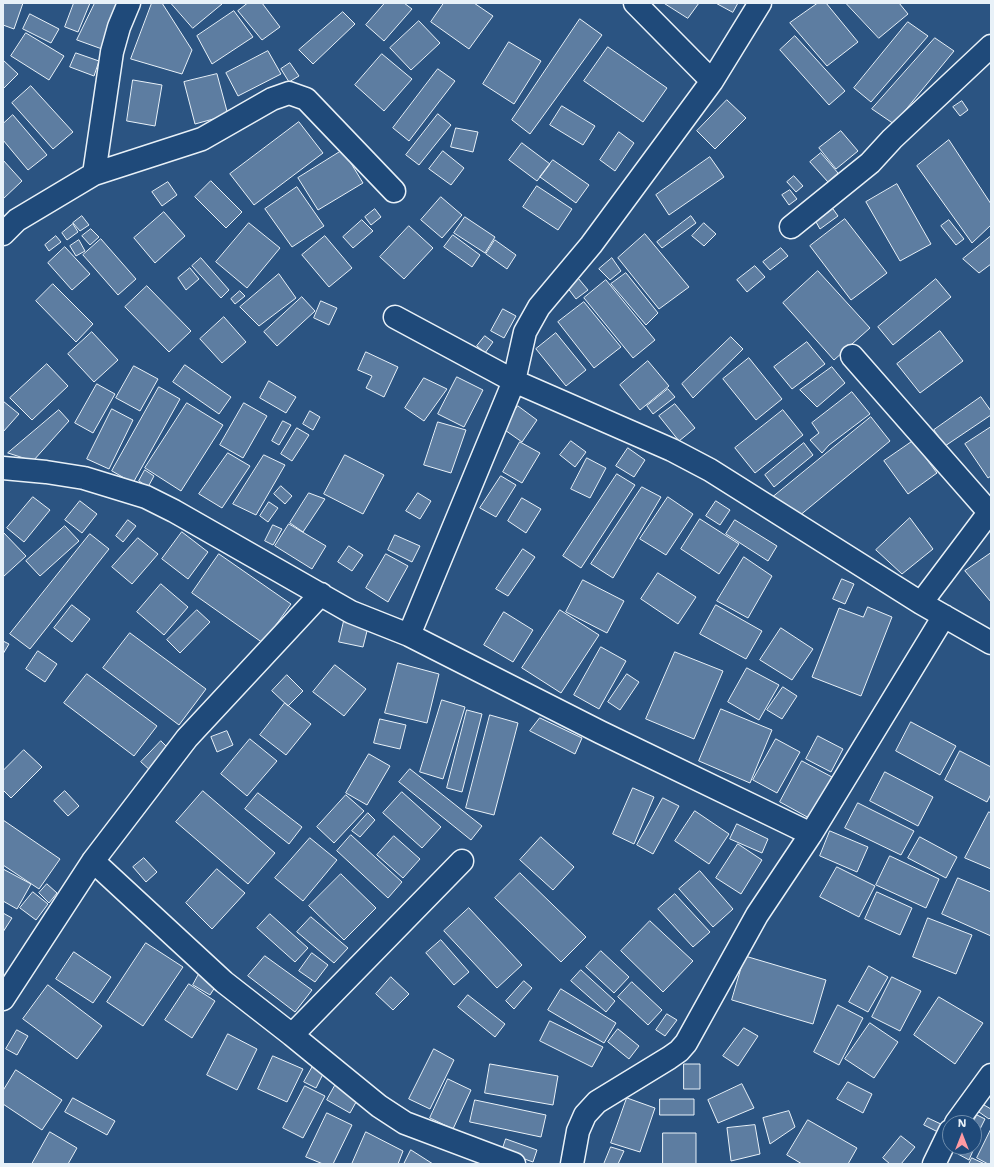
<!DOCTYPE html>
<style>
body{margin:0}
#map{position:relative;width:994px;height:1167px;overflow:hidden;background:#2b5482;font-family:"Shantell Sans",sans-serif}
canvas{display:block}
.frame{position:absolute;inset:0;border:4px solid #e8f1f8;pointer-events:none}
.north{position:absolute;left:942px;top:1115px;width:40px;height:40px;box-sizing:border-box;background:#1f4a7a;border:1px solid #6f8dac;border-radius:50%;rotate:0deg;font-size:11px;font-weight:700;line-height:16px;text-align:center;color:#e8f1f8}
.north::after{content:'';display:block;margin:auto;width:14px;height:18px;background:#ff9aa2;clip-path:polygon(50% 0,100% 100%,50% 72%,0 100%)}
</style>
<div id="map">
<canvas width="994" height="1167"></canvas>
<div class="frame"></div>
<div class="north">N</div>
</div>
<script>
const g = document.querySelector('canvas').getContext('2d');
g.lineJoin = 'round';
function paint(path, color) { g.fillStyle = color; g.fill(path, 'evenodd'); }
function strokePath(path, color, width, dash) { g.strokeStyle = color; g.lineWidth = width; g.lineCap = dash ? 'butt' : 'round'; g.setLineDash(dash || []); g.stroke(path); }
const building = new Path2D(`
 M3 3H23L14 29 3 25Z
 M74 3H90L78 32 65 27Z
 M95 3H119L102 49 77 40Z
 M152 3H162L192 50 182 74 131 59Z
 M171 3H222V4L193 28Z
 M248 3H262L280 27 262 40 238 11Z
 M385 3H404L412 9 384 41 366 25Z
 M444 3H474L493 16 469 49 431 22Z
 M664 3H699L688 18Z
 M716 3H738L733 12Z
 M818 3H826L858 42 827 66 790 23Z
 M846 3H899L908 14 879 38Z
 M234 11 253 37 212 64 197 36Z
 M343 12 355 24 313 64 299 50Z
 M30 14 59 29 51 43 23 29Z
 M580 19 602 35 530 134 512 120Z
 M419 21 440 43 411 70 390 48Z
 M908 22 928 36 871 102 854 88Z
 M26 33 64 56 49 80 11 56Z
 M795 36 845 91 829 105 780 50Z
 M935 38 954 51 894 124 872 109Z
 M509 42 541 61 514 104 483 84Z
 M608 47 667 88 643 122 584 81Z
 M268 51 281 74 238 96 226 73Z
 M76 53 99 61 94 76 70 67Z
 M382 54 412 79 384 111 355 85Z
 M3 60 18 74 3 89Z
 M290 63 299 76 289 82 281 69Z
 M438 69 455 81 409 141 393 128Z
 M217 74 228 115 195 124 184 82Z
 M133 80 162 85 155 126 127 121Z
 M31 86 73 132 53 149 12 103Z
 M727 100 746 118 715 149 697 131Z
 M962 101 968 110 960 116 953 107Z
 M562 106 595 126 583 145 550 125Z
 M438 114 451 125 419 165 406 155Z
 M13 115 47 155 28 170 3 140V124Z
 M299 122 323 153 254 205 230 174Z
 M456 128 478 132 473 152 451 147Z
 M841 131 858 151 836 169 819 148Z
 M619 132 634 143 615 171 600 160Z
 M949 140 991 204V225L972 243 917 166Z
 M522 143 550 164 537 181 509 160Z
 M343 150 363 183 318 210 298 178Z
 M443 151 464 168 451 185 429 169Z
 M821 153 838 173 828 182 810 162Z
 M710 157 724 177 669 215 656 195Z
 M3 160 22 181 3 199Z
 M553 160 589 185 576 203 540 177Z
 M794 176 803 186 796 192 787 182Z
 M211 181 242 212 226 228 195 197Z
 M168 182 177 195 162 206 152 192Z
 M897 184 931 244 900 261 866 202Z
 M537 186 572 209 558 230 523 207Z
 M297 187 324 226 292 247 265 209Z
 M790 190 797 199 789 205 782 195Z
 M441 197 462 215 442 238 421 220Z
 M375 209 381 217 371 225 365 217Z
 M833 209 838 216 820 229 816 222Z
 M164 212 185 236 155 263 134 238Z
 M82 216 89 225 80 231 73 223Z
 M691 216 696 223 662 248 657 242Z
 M465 217 495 237 485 253 454 233Z
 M845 219 887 273 851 300 810 246Z
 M362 220 373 231 353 248 343 237Z
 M949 220 964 239 956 245 941 226Z
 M249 223 280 248 247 288 216 262Z
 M704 223 716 234 704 246 692 236Z
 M73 224 78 232 67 240 62 233Z
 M409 226 433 248 404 279 380 257Z
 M91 229 99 237 90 245 82 236Z
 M645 234 689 287 659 309 618 258Z
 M453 235 480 255 472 267 444 247Z
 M56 236 61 242 49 251 45 245Z
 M325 236 352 268 329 287 302 255Z
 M991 236V264L979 273 963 259Z
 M101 239 136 279 118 295 83 255Z
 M79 240 85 251 76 256 70 246Z
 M495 240 516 255 507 269 486 254Z
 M65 247 90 274 72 290 48 263Z
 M781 248 788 256 770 270 763 262Z
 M201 258 229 290 221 298 192 266Z
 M612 258 621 271 610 280 599 269Z
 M755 266 765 277 747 292 737 280Z
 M190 268 199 279 186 290 178 278Z
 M818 271 870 328 834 360 783 303Z
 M626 273 658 313 646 325 611 284Z
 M279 274 296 298 259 326 240 307Z
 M578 278 588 290 576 299 567 287Z
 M936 279 951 297 893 345 878 327Z
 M606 280 655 340 633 358 584 298Z
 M53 284 93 324 76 342 36 301Z
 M147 286 191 331 169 352 125 307Z
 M240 291 245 296 235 304 231 299Z
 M302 297 315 311 277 346 264 332Z
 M321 301 337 308 329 325 314 318Z
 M584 302 621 347 594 368 558 322Z
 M503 309 516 316 504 338 491 331Z
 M224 317 246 342 222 363 200 339Z
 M940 331 963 361 920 393 897 364Z
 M92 332 118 360 94 382 68 354Z
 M556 333 586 370 566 386 536 349Z
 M485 336 493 342 485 353 477 346Z
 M731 337 743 349 693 398 682 384Z
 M807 342 825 364 792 389 774 367Z
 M366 352 398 367 384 397 366 388 372 376 358 370Z
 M749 358 782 399 756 420 723 379Z
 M648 361 669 386 640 410 620 385Z
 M47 364 68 386 32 420 10 398Z
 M185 365 231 397 219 414 173 382Z
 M134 366 158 379 140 411 116 398Z
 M832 367 845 383 817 407 800 390Z
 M457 377 483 390 464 427 438 414Z
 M424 378 447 389 424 421 405 408Z
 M269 381 296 397 286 413 260 398Z
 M97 384 115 394 93 433 75 423Z
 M159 387 180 399 133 483 112 471Z
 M668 389 675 397 653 414 647 406Z
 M852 392 870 414 829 445 822 453 810 440 819 433 812 423Z
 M981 397 991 411V415L945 446 934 430Z
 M3 401 19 414 3 432Z
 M187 403 223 425 181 491 145 468Z
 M244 403 267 416 243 458 220 445Z
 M675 404 695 428 679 441 659 416Z
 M518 406 537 420 522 442 502 428Z
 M112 409 133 420 109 469 87 459Z
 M59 410 69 421 33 461 8 453Z
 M783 410 803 435 755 473 735 448Z
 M310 411 320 417 313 430 303 424Z
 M871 417 890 441 793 521 773 497Z
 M283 421 291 425 279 445 272 441Z
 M438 422 466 430 451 473 424 465Z
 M991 427V476L988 478 965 444Z
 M297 428 309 435 292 461 281 454Z
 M571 441 586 452 575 467 560 455Z
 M913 441 937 473 908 494 884 461Z
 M520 442 540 453 522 483 503 472Z
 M804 443 813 455 774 487 765 475Z
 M628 448 645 460 634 477 616 466Z
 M228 453 250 466 222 508 199 494Z
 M264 455 285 465 256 515 233 504Z
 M345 455 384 475 363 514 324 494Z
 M587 458 606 468 590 498 571 489Z
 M145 470 154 476 148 487 139 481Z
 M617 474 635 485 581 568 563 556Z
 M501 476 516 485 496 517 480 508Z
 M281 486 292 496 285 504 274 494Z
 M642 487 661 497 613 578 591 564Z
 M309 493 325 499 303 532 290 523Z
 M418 493 431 501 420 519 406 511Z
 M33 497 50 510 24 542 7 528Z
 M668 497 693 514 666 555 640 539Z
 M522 498 541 509 526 533 508 521Z
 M80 501 97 514 82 533 65 520Z
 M716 501 730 510 720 525 706 516Z
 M269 502 278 508 268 522 260 516Z
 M910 518 933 549 902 574 876 550Z
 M700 519 739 544 719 574 681 549Z
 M128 520 136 526 123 542 116 536Z
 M735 520 777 546 768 561 726 534Z
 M289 524 326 546 312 569 275 546Z
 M273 525 282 529 273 545 265 541Z
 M65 526 79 541 40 576 26 561Z
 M3 532 26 556 3 577Z
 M182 532 208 552 188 579 162 559Z
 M90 534 109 549 30 649 10 634Z
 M395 535 420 546 412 562 388 550Z
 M138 538 158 554 132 584 112 567Z
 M349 546 363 555 352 571 338 562Z
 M523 549 535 557 508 596 496 589Z
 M991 553V602L965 571Z
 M219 554 291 604 263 643 192 593Z
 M386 554 408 566 388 602 366 588Z
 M744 557 772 576 748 618 717 601Z
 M658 573 696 597 678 624 641 599Z
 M842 579 854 584 845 604 833 599Z
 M583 580 624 601 607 633 566 612Z
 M161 584 188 607 164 635 137 612Z
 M72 605 90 619 72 642 54 628Z
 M716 605 762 631 746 659 700 634Z
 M868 607 892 617 861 696 812 677 839 608 863 617Z
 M197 610 210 622 180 653 167 640Z
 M560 610 599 635 561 693 522 668Z
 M504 612 533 630 513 662 484 645Z
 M344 621 368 627 363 647 339 642Z
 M781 628 813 649 792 680 760 660Z
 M130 633 206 689 179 725 103 668Z
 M3 641 9 644 3 654Z
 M601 647 626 661 599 709 574 695Z
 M38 651 57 664 45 682 26 669Z
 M675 652 723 671 694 739 646 719Z
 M398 663 439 674 427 723 385 713Z
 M335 665 366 689 344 716 313 692Z
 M747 668 779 685 759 720 728 702Z
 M87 674 157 726 134 756 64 703Z
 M627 674 639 682 620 710 608 702Z
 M287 675 303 691 288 706 272 691Z
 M783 687 797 696 782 719 767 710Z
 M442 700 465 707 443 779 420 772Z
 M285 703 311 724 286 755 260 735Z
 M721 709 772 730 750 783 699 761Z
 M467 710 482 714 462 792 447 788Z
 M490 715 518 723 494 815 466 808Z
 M540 718 582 738 575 754 530 731Z
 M380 719 406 725 400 749 374 743Z
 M911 722 956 746 940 775 896 751Z
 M227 731 233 745 217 752 211 737Z
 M818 736 843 749 831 772 806 759Z
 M250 739 277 761 247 796 221 774Z
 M776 739 800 752 777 793 753 780Z
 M161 741 171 751 152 772 141 762Z
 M24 750 42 767 11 798 3 790V771Z
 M960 751 991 767V794L987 802 945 780Z
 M369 754 390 766 367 805 346 793Z
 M802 761 832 777 809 818 780 802Z
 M410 769 482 826 471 840 399 782Z
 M885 772 933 797 918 826 870 801Z
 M633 788 654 797 634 844 613 834Z
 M65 791 79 806 68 816 54 801Z
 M203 791 275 853 248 884 176 822Z
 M402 792 441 827 422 848 383 813Z
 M258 793 302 827 289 844 245 809Z
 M346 795 364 811 334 843 317 827Z
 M663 798 679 806 653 854 637 845Z
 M858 803 914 831 901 855 845 828Z
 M695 811 729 834 709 864 675 841Z
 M989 812 991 813V869L965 858Z
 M368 813 375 820 360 837 352 831Z
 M3 820 60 859 39 889 3 865Z
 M737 824 768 839 762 853 730 839Z
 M830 831 868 847 857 872 820 856Z
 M351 835 402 882 388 898 337 851Z
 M394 836 420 859 403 878 377 855Z
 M541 837 574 867 553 890 520 860Z
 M920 837 957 857 946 878 908 858Z
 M310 838 337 860 303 901 275 878Z
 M738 844 762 860 741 894 716 878Z
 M890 856 939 879 926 908 876 885Z
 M144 858 157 872 146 882 133 867Z
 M837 867 875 886 859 917 820 897Z
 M3 869 31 884 17 909 3 901Z
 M217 869 245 893 212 929 186 903Z
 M700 871 733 909 713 927 679 889Z
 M520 873 586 937 561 962 495 898Z
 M341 874 376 908 344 940 309 906Z
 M958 878 991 892V936L942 914Z
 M47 884 57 893 49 903 39 893Z
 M33 892 48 904 36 920 20 908Z
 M877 892 912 908 900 935 865 919Z
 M675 894 710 932 693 947 658 909Z
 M469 908 522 965 497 988 444 931Z
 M3 913 12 918 3 932Z
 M270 914 308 948 295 962 257 928Z
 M311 917 348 948 334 963 297 932Z
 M928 918 972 935 956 974 913 957Z
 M650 921 693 961 663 992 621 951Z
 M441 940 469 972 454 985 426 953Z
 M146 943 183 967 143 1026 107 1002Z
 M601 951 629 977 614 993 586 967Z
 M74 952 111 977 93 1003 56 979Z
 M312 953 328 965 315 982 299 971Z
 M265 956 312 990 295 1012 248 976Z
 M745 956 826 980 813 1024 732 1000Z
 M869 966 888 977 868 1012 849 1002Z
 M581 970 615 1001 606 1012 571 981Z
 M199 974 217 984 210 995 193 985Z
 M391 977 409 994 393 1010 376 994Z
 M892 977 921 991 900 1031 872 1017Z
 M524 981 532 988 514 1009 506 1001Z
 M632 982 662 1010 648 1025 618 997Z
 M189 984 215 1001 192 1038 165 1020Z
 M48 985 102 1026 77 1059 23 1019Z
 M561 989 616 1023 604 1043 548 1010Z
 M468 995 505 1024 495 1037 458 1007Z
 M939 997 983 1023 955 1064 914 1035Z
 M838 1005 863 1018 839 1065 814 1052Z
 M667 1014 677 1020 665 1036 656 1030Z
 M550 1021 603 1047 592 1067 540 1041Z
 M870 1023 898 1042 874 1078 845 1059Z
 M744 1028 758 1036 738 1066 723 1056Z
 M618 1029 639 1046 629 1059 608 1042Z
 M17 1030 28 1036 17 1055 6 1049Z
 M228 1034 257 1049 237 1090 207 1075Z
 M434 1049 454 1060 430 1109 409 1099Z
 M273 1056 303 1069 287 1102 258 1089Z
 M490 1064 558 1076 553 1105 485 1093Z
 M684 1064H700V1089H684Z
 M313 1066 324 1072 316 1088 304 1082Z
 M16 1070 62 1100 42 1130 3 1104V1091Z
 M448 1079 471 1090 453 1129 430 1118Z
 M337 1082 360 1095 350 1113 327 1100Z
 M848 1082 872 1094 863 1113 837 1099Z
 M742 1084 754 1108 718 1123 708 1100Z
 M305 1086 325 1096 303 1138 283 1128Z
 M73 1098 115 1121 107 1135 65 1112Z
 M627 1098 655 1108 640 1152 611 1143Z
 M660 1099H694V1115H660Z
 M475 1100 546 1115 541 1137 470 1122Z
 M984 1105 991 1109V1117L989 1119 979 1112Z
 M789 1111 795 1127 770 1144 763 1118Z
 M327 1113 352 1125 333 1164H323L306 1157Z
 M977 1115 985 1119 975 1139 974 1138V1123H973Z
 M928 1118 943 1125 940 1133 924 1125Z
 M808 1120 857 1148 848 1164H802L787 1155Z
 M755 1125 760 1154 731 1161 727 1128Z
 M991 1129V1164H988L977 1158Z
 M50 1132 77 1148 68 1164H32Z
 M366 1132 403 1151 398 1164H352Z
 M663 1133H696V1164H663Z
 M901 1136 915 1147 901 1164H890L883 1158Z
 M506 1139 537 1150 533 1162 502 1151Z
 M974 1145 975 1146 969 1160 958 1154 962 1147H974Z
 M611 1147 624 1151 618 1164H604Z
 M411 1150 433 1164H404Z
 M972 1158 985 1164H969Z`);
paint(building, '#5d7da1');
strokePath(building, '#e8f1f8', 1);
const minor = new Path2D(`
 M635 3 712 81
 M94 174 112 52 119 27 129 3
 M791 227 870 163 892 139 991 46
 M3 234 17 220 94 174 202 139 272 99 289 93 306 99 394 191
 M395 317 514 381 672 450 710 470 921 603 991 643
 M852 356 989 512
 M3 468 46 472 84 478 146 497 174 511 351 612 409 635 600 732 811 834
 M921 603 991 510
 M409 635 514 381 525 332 539 307 591 245 712 81 760 3
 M93 861 224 982 292 1035 379 1106 405 1123 514 1164
 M3 999 93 861 187 738 321 594
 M292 1035 462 861
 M956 1123 991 1075
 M572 1164 578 1131 585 1115 597 1102 669 1058 679 1051 686 1043 757 915 811 834 944 616
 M934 1164 950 1131`);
strokePath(minor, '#e8f1f8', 25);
strokePath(minor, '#1f4a7a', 22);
</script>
